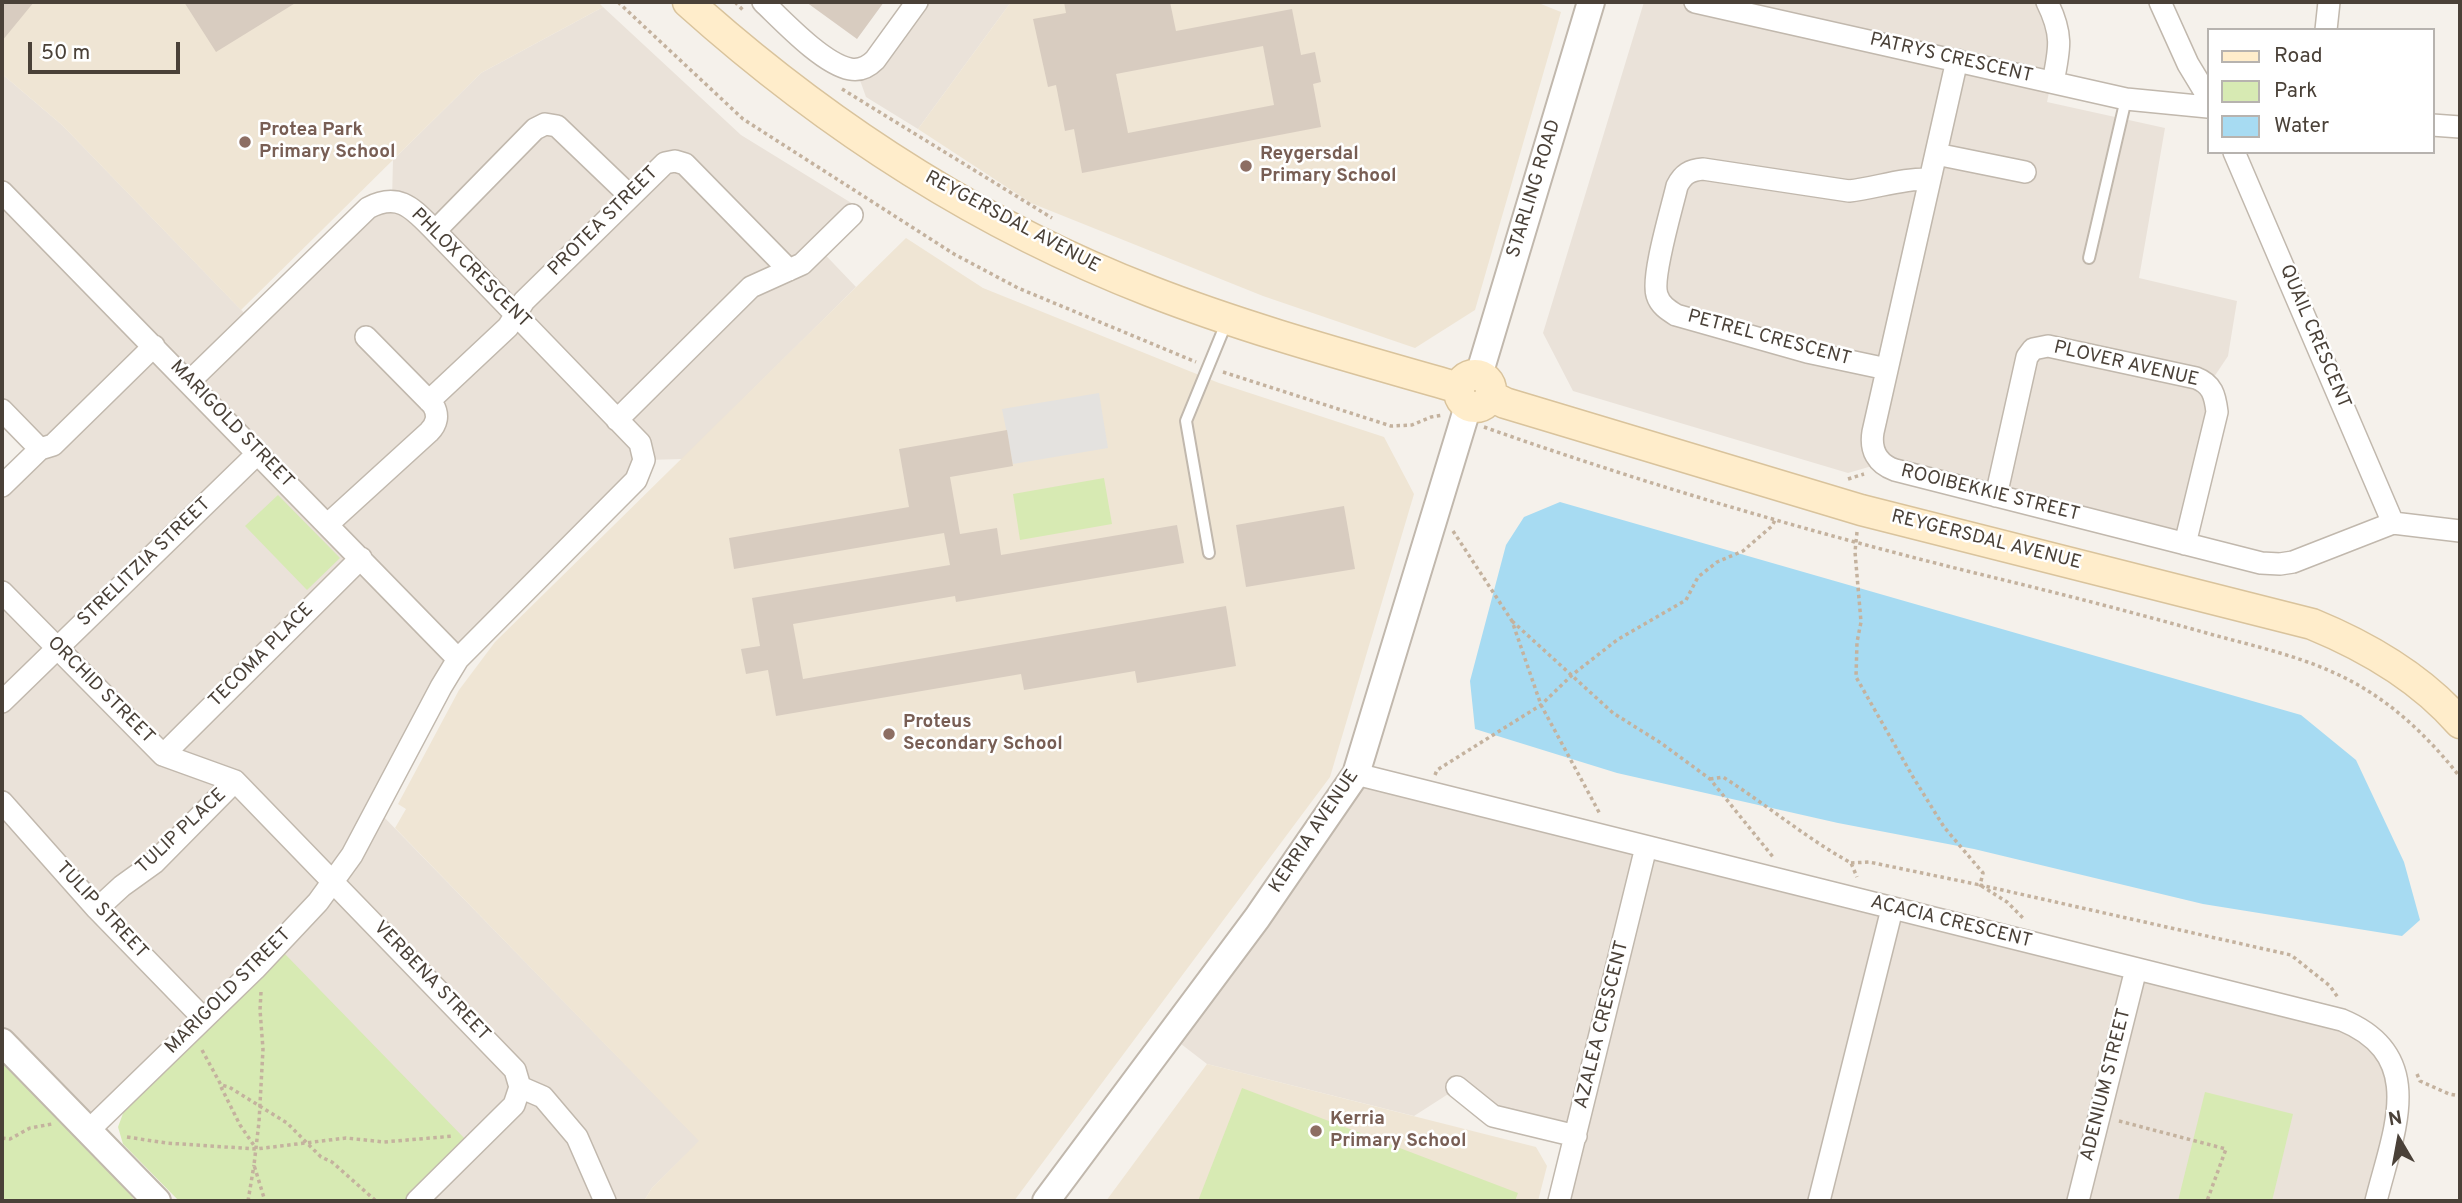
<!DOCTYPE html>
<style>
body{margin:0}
#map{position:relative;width:2462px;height:1203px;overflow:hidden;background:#f5f1eb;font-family:Overpass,sans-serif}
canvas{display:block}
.frame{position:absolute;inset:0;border:4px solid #4a4138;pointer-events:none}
.legend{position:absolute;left:2207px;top:28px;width:228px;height:126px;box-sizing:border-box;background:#fff;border:2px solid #b7b3af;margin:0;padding:9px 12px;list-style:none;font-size:21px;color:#4a4138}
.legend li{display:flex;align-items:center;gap:14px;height:35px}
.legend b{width:35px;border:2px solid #b7b3af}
.north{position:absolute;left:2364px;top:1105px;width:70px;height:70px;-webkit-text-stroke:5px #fff;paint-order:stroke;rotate:350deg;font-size:19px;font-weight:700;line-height:28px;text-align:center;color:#4a4138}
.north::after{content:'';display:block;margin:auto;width:24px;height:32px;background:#4a4138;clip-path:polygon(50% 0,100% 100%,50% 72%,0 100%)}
.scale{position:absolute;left:28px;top:42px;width:152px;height:32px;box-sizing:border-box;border:4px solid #4a4138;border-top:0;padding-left:9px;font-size:21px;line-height:24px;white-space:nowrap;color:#4a4138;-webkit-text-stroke:5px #fff;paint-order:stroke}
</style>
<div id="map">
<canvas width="2462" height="1203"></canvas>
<div class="frame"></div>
<ul class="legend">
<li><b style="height:9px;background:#ffedcb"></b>Road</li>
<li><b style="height:19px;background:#d7eab3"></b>Park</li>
<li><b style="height:19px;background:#a7dbf2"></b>Water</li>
</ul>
<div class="north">N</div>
<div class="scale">50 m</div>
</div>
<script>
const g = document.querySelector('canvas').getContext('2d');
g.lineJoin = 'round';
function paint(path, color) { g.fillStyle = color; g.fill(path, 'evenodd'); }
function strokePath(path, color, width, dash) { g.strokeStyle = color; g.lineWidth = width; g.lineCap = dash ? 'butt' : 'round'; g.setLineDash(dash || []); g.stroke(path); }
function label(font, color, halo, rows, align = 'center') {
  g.font = font + ' Overpass,sans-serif'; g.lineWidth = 5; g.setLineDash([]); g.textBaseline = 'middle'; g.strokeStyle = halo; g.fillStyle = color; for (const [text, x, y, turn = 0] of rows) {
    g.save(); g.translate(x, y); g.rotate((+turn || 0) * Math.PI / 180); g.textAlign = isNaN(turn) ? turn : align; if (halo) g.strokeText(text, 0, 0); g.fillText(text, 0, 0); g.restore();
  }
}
paint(new Path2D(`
 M915 2H1011L918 129 866 97 856 69Z
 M1644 2H2047L2058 50 2047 102 2165 128 2139 278 2237 301 2228 356 2208 386 2212 391 2183 545 1879 464 1848 473 1573 391 1543 333Z
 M603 7 741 135 853 204 813 242 856 287 683 459 646 460 482 635 378 811 700 1141 652 1188 644 1201H416L278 947 88 1132 2 1044V484L40 447 2 411V74L62 125 251 320 392 200 393 160 481 73Z
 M1359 779 2342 1022 2395 1071 2374 1201H1557L1574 1138 1492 1118 1456 1089 1414 1116 1207 1064 1172 1037Z`), '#eae2d9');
paint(new Path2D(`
 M2 2H598L603 7 481 73 241 310 62 125 2 74Z
 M1011 2H1536L1561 12 1475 310 1415 348 1263 296 1031 203 918 129Z
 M906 238 983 288 1219 383 1384 437 1414 494 1330 777 1014 1201H644L652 1188 699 1141 395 828 406 809 398 804 459 690 495 642Z
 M1207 1064 1536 1147 1547 1166 1538 1201H1106Z`), '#efe5d4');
paint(new Path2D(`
 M1104 478 1112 524 1020 540 1013 494Z
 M278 495 340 558 307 590 245 526Z
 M284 953 467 1141 405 1201H179L123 1144 118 1127 125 1108Z
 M2 1060 130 1191 134 1201H2Z
 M1242 1088 1518 1193 1515 1201H1198Z
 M2205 1092 2293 1114 2272 1201H2178Z`), '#d7eab3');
paint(new Path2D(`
 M1099 393 1108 448 1013 464 1002 409Z`), '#e4e2df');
paint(new Path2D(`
 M1560 502 2301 715 2356 760 2404 862 2420 920 2402 936 2203 904 1974 849 1838 823 1617 773 1475 729 1470 681 1506 545 1524 517Z`), '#a7dbf2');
paint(new Path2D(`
 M2 2H34L2 41Z
 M184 2H297L216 52Z
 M806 2H884L857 39Z
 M1064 2H1170L1176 31 1292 9 1301 55 1315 52 1321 82 1313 84 1321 127 1082 173 1074 129 1065 131 1056 85 1048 87 1033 19 1066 13ZM1263 46 1274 105 1128 133 1116 74Z
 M1007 430 1013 466 950 477 960 534 997 528 1001 555 1177 525 1184 563 956 602 955 596 793 624 803 679 1226 606 1236 666 1137 683 1135 671 1024 690 1021 674 776 716 768 670 746 674 741 649 760 646 752 598 950 565 944 533 734 569 729 538 909 507 899 449Z
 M1344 506 1355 569 1246 587 1236 525Z`), '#d8ccc0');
const service = new Path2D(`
 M2089 258 2126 99
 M1209 553 1186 421 1227 321`);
const minor = new Path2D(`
 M763 2C783 21 823 64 850 69 860 71 868 67 875 60L917 2
 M1695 2 2126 99 2208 107
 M2047 2C2063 34 2060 48 2053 82
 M2160 2 2188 64 2208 97
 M2326 30 2329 2
 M1957 60 1873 432C1870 450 1877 464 1895 470L2261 563 2280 564 2293 562 2393 523 2460 531
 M2432 125 2460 127
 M2234 152 2393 523
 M1936 154 2025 172
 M2 192 458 659 441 687 352 855 318 902 255 969 88 1131
 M435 231 535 129 545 124 557 126 630 196
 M1887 369 1807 352 1676 315C1668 310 1660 305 1657 295 1651 277 1672 208 1677 186 1683 174 1690 170 1703 169L1849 191C1876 188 1903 178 1930 179
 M189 382 368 208C400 191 414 210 435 231L640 443 644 460 636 480 458 659
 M429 401 508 327 524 301 665 163 675 161 685 164 789 270
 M2 410 40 449
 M617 420 751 287 802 264 852 215
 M2 486 40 449 53 445 154 346
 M1996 496 2027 357 2033 349 2048 346 2196 378C2212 384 2215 395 2217 412L2185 544
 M328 524 429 432C437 424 439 415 433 405L366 337
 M2 592 163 755 235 781 515 1070 520 1087 514 1105 417 1201
 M2 702 258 453
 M163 755 361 558
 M1356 774 2342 1020C2429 1056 2393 1132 2376 1201
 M2 802 97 909 203 1018
 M97 909 122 886 154 863 235 781
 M520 1087 543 1097 577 1137 605 1201
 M1457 1087 1493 1116 1576 1136
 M1559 1201 1646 847
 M1819 1201 1892 909
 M2078 1201 2136 969`);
const tertiary = new Path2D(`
 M1479 375 1591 2
 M2 1042 157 1201
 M1046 1201 1257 918 1356 774 1468 406`);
const secondary = new Path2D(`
 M688 2C824 124 980 225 1150 291 1250 330 1355 358 1459 388
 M1459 391a16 16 0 1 1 32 0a16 16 0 1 1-32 0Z
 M1491 396 1505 403 1861 510 2312 624C2368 647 2420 677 2460 723`);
strokePath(service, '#c1b8ad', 14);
strokePath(minor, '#c1b8ad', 24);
strokePath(tertiary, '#c1b8ad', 30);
strokePath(secondary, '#d9c39c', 33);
strokePath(new Path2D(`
 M618 2 743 119 954 254 1018 288 1196 362
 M735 2 743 10
 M842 89 1052 218
 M1223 372 1391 426 1412 425 1431 417 1443 415
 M1484 427C1645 484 1809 532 1975 573 2054 592 2132 612 2210 634 2254 646 2300 656 2341 676 2389 699 2427 735 2460 777
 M1848 479 1864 474
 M1453 531 1512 621 1541 705 1600 814
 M1857 532 1855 552 1861 622 1857 642 1856 677 1913 777 1944 827 1983 873 1980 885 2291 955 2330 986 2339 999
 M1512 621 1613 713 1661 743 1710 779 1773 857
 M1435 775 1437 770 1541 705 1572 675 1617 640 1686 600 1698 577 1717 562 1743 551 1772 526 1775 520
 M1710 779 1723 777C1767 805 1806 838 1851 863L1857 877
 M1851 863 1869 862 1980 885 2007 902 2024 919
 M261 992 260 1010 263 1049 259 1122 254 1165 265 1201
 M202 1050 221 1085 229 1087 287 1123 321 1157 332 1162 376 1201
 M2417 1074 2420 1081 2449 1094 2460 1096
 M221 1087 240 1125 255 1147
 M2119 1121 2226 1149 2207 1201
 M127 1137 166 1143 256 1149 346 1138 384 1142 454 1136
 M2 1138 10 1139 30 1128 52 1124
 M248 1201 254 1165`), '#c4b29e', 3.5, [3.5, 3.5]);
strokePath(service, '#fff', 10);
strokePath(minor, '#fff', 21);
strokePath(tertiary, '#fff', 26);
strokePath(secondary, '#ffedcb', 30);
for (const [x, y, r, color] of [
 [245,142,7,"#8d6e63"],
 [1246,166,7,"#8d6e63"],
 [889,734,7,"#8d6e63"],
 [1316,1131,7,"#8d6e63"]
]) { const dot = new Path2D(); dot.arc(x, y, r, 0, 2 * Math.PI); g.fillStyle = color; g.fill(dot); strokePath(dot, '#fff', 2.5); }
label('19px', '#4a4138', '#fff', [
 ["PATRYS CRESCENT",1951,59,13],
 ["STARLING ROAD",1535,189,-73],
 ["PROTEA STREET",604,222,-45],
 ["REYGERSDAL AVENUE",1012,223,28],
 ["PHLOX CRESCENT",470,269,45],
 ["QUAIL CRESCENT",2314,337,67],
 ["PETREL CRESCENT",1769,339,15],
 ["PLOVER AVENUE",2126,365,13],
 ["MARIGOLD STREET",231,425,46],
 ["ROOIBEKKIE STREET",1990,494,14],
 ["REYGERSDAL AVENUE",1986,541,14],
 ["STRELITZIA STREET",145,563,-44],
 ["TECOMA PLACE",262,656,-45],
 ["ORCHID STREET",100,691,45],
 ["TULIP PLACE",182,832,-43],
 ["KERRIA AVENUE",1315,832,-56],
 ["TULIP STREET",101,911,47],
 ["ACACIA CRESCENT",1951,923,14],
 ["VERBENA STREET",431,982,46],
 ["MARIGOLD STREET",229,992,-45],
 ["AZALEA CRESCENT",1603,1025,-76],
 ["ADENIUM STREET",2107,1085,-76]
]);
label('bold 19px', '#785e54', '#fff', [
 ["Protea Park",259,131],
 ["Primary School",259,153],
 ["Reygersdal",1260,155],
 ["Primary School",1260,177],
 ["Proteus",903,723],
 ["Secondary School",903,745],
 ["Kerria",1330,1120],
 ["Primary School",1330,1142]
], 'left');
</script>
